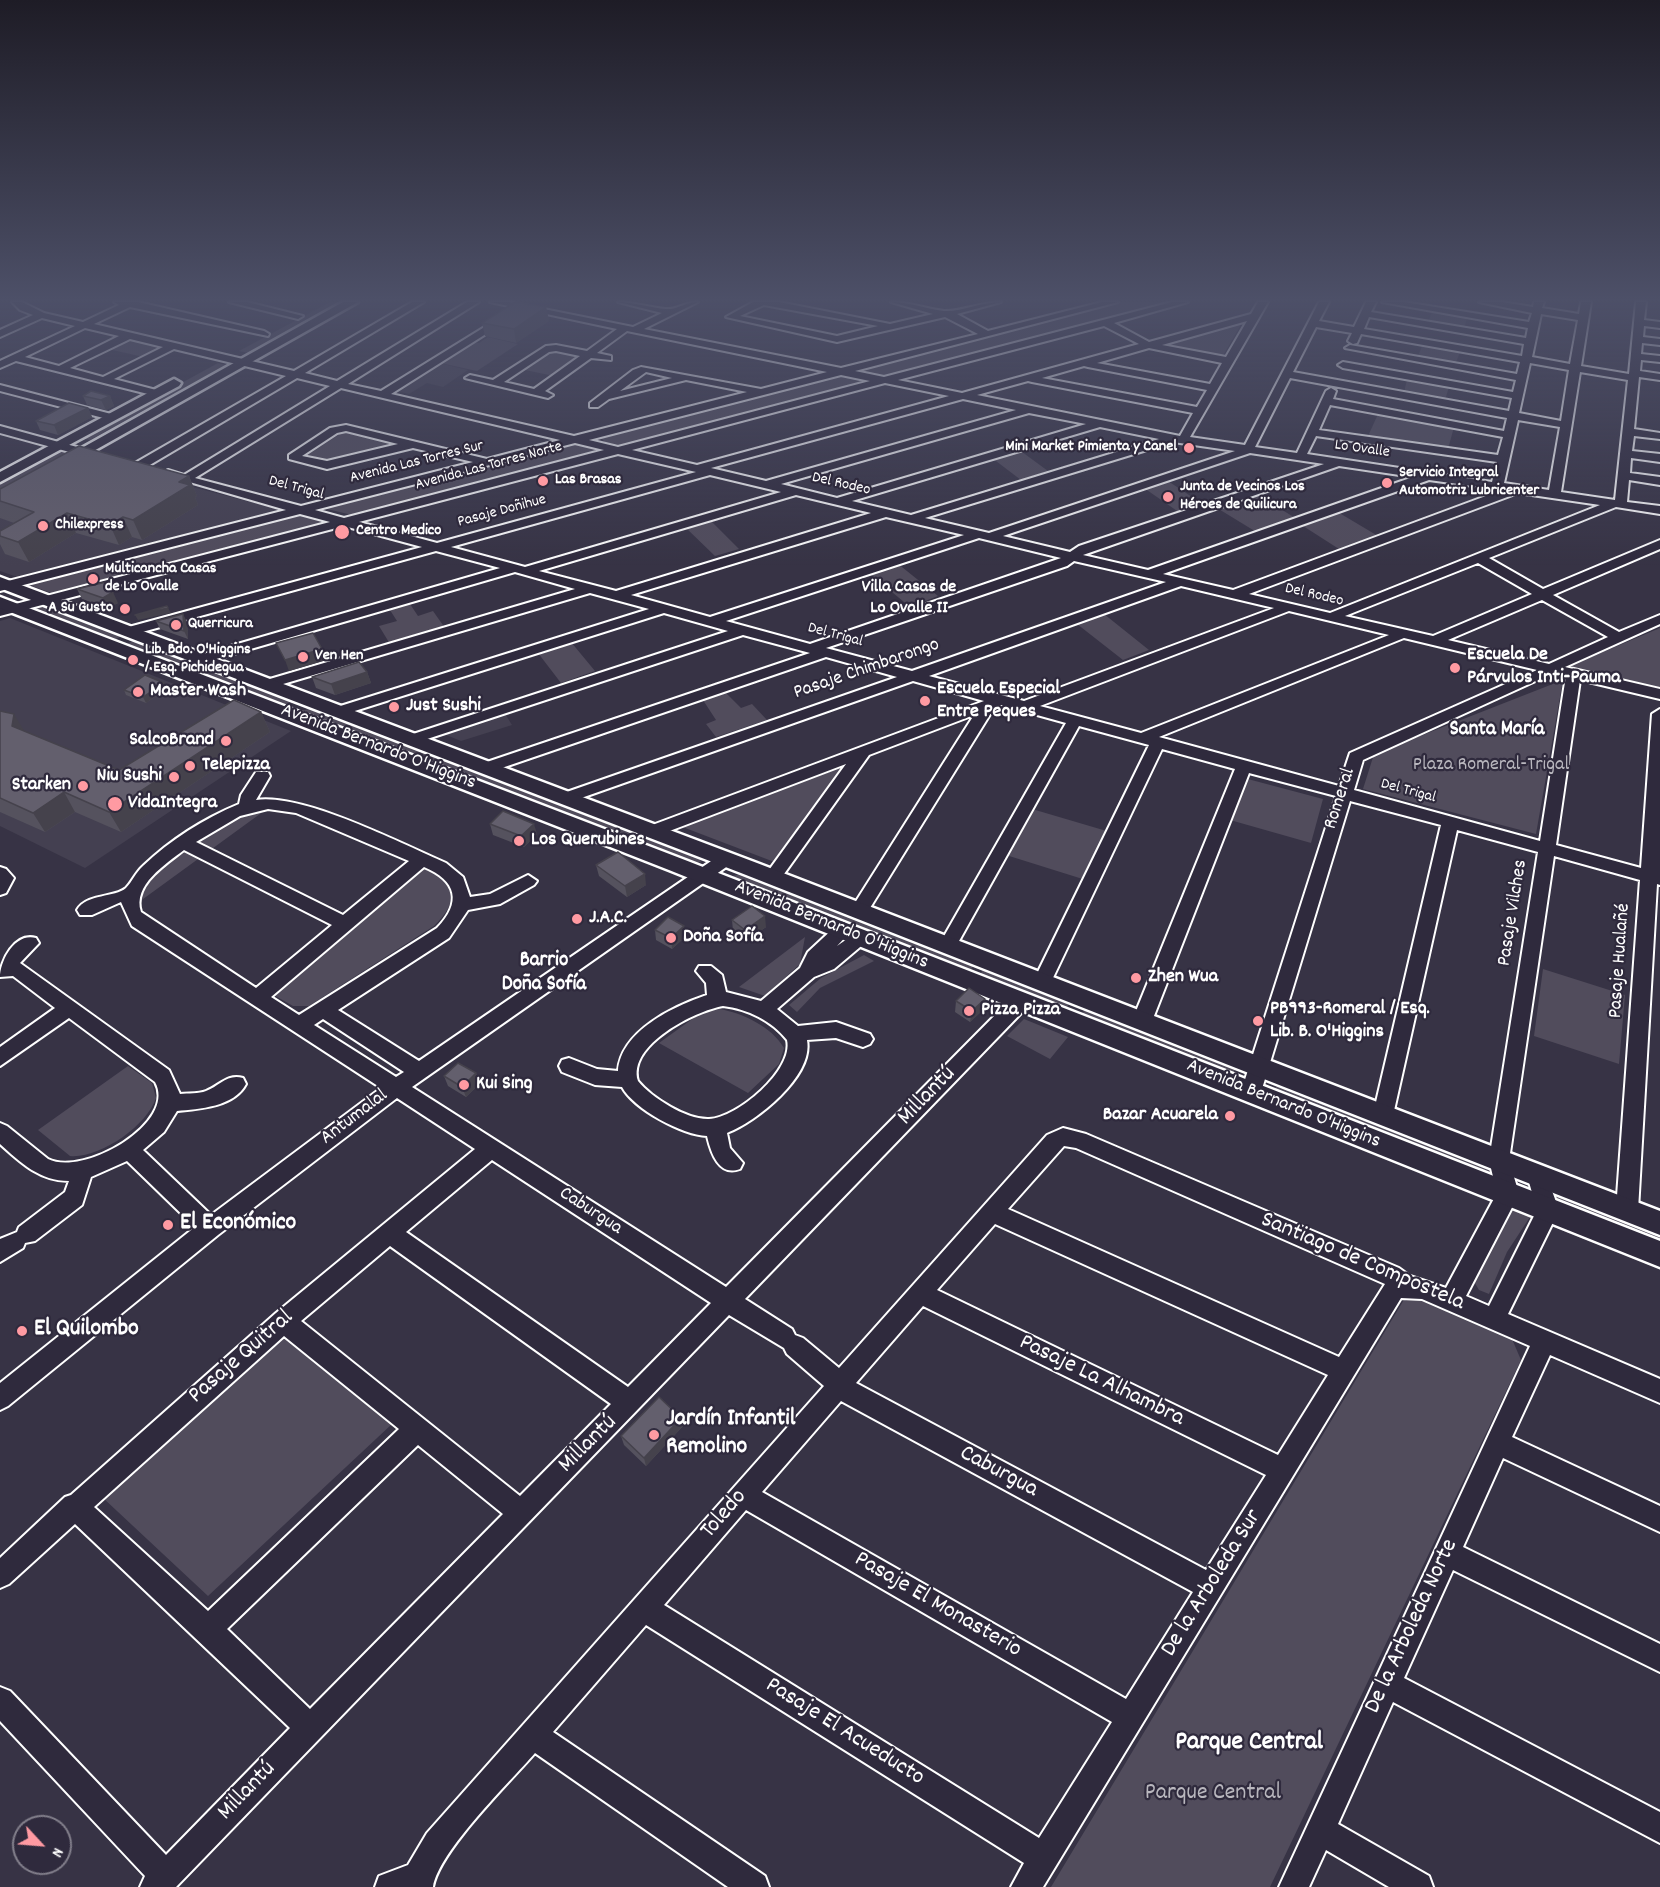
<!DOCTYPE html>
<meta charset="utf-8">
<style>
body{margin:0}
#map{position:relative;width:1660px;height:1887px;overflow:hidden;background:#373345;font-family:Dekko,sans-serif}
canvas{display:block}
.north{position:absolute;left:12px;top:1815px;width:60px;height:60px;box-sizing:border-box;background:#2f2a3d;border:2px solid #827f8b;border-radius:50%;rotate:116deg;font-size:16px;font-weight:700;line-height:24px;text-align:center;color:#fff}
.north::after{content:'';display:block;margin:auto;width:21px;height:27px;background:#ff9aa2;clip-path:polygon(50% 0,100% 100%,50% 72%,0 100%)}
</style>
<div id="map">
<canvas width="1660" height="1887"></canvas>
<div class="north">N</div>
</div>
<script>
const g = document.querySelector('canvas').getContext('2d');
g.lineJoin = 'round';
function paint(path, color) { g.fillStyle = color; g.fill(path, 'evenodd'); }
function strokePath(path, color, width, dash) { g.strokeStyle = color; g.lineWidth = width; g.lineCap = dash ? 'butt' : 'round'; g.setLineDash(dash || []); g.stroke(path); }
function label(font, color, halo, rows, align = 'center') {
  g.font = font + ' Dekko,sans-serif'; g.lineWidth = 4.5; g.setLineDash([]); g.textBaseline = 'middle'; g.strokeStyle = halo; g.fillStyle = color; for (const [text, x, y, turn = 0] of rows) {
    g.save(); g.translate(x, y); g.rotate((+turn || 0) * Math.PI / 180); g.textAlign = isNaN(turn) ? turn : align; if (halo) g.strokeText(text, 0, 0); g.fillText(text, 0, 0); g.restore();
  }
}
paint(new Path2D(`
 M439 363 468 370 443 387 427 383 409 394 396 391Z
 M81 458 281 510 23 579 0 571V504Z
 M10 618 291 731 85 868 0 826V621Z
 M504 712 512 725 461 741 441 733Z`), '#444051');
paint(new Path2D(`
 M330 302H340L248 353 239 351Z
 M1120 302H1172L884 377 857 372 856 370Z
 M1433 310 1468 316 1464 328 1428 322Z
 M1243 321 1224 354 1218 355 1162 345Z
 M488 337 518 344 477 371 440 363 472 342 479 343Z
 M128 339 166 348 148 358 108 349Z
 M1422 346 1460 352 1455 365 1417 359Z
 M554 350 580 358 554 376 520 369 546 351Z
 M218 363 226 365 90 440 81 438Z
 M843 374 865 380 862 384 624 446 605 442 601 438 607 434Z
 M1407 380 1449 387 1445 400 1404 392Z
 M1379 412 1454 427 1448 449 1368 436Z
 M343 432 395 444 326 461 306 456Z
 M575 442 596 449 593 453 352 515 327 509 331 506Z
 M1018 449 1048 471 1021 480 992 458Z
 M57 451 66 453 0 490V482Z
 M1168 481 1204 505 1180 513 1144 488Z
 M1256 494 1297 519 1258 533 1217 508Z
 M1336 511 1378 536 1339 549 1300 524Z
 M302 513 331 521 54 594 32 586 33 582Z
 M710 520 739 549 715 556 685 527Z
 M897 563 938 596 910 607 869 573Z
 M408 601 418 616 433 611 445 628 390 644 379 626 397 621 388 607Z
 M46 604 127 633 116 639 33 607Z
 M1104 614 1149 650 1123 660 1077 624Z
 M1660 628V690L1565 668Z
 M135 640 294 702 286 707 127 644Z
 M571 642 595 671 561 683 538 653Z
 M1563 680 1536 834 1363 789 1374 754Z
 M723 690 741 708 752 704 767 720 716 737 706 724 716 720 701 697Z
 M311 708 698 855 701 862 692 864 300 712Z
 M849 765 777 863 680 826Z
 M1244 778 1323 799 1311 843 1230 820Z
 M1032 809 1110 832 1089 881 1006 855Z
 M264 811 139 902 146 886 161 869 232 818Z
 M423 867C457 880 461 900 434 926L309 1006H293L272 994Z
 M740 874 975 964 968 973 732 883 730 877Z
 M805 937 800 964 765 996 739 987Z
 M864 955 874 961 820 988 797 1012 789 1005 821 978Z
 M1543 969 1625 995 1619 1064 1534 1036Z
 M983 970H991L1071 999 1065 1012 979 976Z
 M1088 1007 1237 1065 1232 1077 1077 1018Z
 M719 1009C743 1013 772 1027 784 1048L779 1064 748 1093 659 1043 702 1012Z
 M1024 1019 1068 1037 1050 1059 1007 1036Z
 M128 1066 152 1083 156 1098C147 1126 99 1159 70 1156L38 1130Z
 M1281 1084 1486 1162 1490 1172 1484 1177 1278 1097 1273 1089Z
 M1553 1186 1660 1228V1245L1549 1198Z
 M1513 1208 1530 1217 1507 1252 1489 1294 1479 1290 1469 1273 1499 1235Z
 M1408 1293 1512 1339 1521 1360 1270 1887H1051Z
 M282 1335 392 1424 208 1596 102 1497Z`), '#514c5c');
const minor = new Path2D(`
 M12 302H22L44 313 83 322 119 305 114 302H138L264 331 269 334 268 336 130 307 94 324 294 371 412 302H424L305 373 337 381 467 302H479L348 384 381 391 504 315 508 316V320L391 394 574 436 747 392 686 380 609 399 598 407H590V403L633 370 641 367 761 389 827 372 627 331 597 353 611 356V360L591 358 545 391 553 395 548 398 465 378 470 375 493 380 546 346 556 345 587 351 617 329 490 302H509L633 327 662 313 618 302C634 302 660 310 670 309 680 308 686 302 698 302L644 329 841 368 978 334 945 317 837 342 726 317 753 302H779L890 324 933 314 891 302C910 302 926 309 944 311 960 312 982 302 1001 302L957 314 988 331 1102 302H1118L855 371 884 377 1172 302H1188L1114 323 1149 342 1251 314 1258 302H1268L1190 437 1245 445 1319 302H1329L1319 321 1354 327 1366 302H1376L1371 312 1526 338 1528 328 1382 302H1404L1529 322 1532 313 1479 302H1502L1533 307 1534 302H1544L1542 308 1579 314 1581 302H1591L1581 366 1629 374 1636 302H1646L1644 320 1660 322V328L1644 326 1643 337 1660 339V345L1642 343 1641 354 1660 356V362L1641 360 1640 371 1660 374V380L1639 377 1634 429 1660 433V439L1634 436 1632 451 1660 454V462L1631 458 1630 473 1660 477V485L1629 480 1627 502 1660 506V514L1616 507 1489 558 1543 589 1660 540V549L1553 595 1619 632 1660 615V624L1565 667 1660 689V699L1580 680 1556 845 1641 868 1652 714 1660 709V885L1657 884 1638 1210 1635 1217 1627 1219 1619 1217 1616 1210 1640 880 1554 856 1509 1160 1519 1194 1466 1296 1489 1306 1537 1210 1527 1175 1530 1169 1537 1166 1544 1169 1559 1210 1508 1314 1660 1379V1403L1550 1355 1512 1437 1660 1506V1532L1503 1458 1463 1547 1660 1644V1672L1453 1570 1404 1678 1660 1812V1843L1393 1702 1338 1824 1429 1876 1433 1887H1389L1326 1850 1309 1887H1279L1530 1346 1422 1299 1401 1298 1043 1887H1011L1024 1863 646 1625 553 1732 765 1876 769 1887H728L535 1753C509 1783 439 1851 433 1887H375L379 1876 408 1865 427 1833 824 1386 787 1354 784 1348 729 1315 176 1887H140L145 1876 0 1721V1687L10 1691 166 1855 290 1728 75 1524 9 1584 0 1588V1558L65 1497 71 1495 276 1313 475 1149 397 1098 218 1235 8 1406 0 1410V1383L195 1227 127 1161 91 1177 82 1205 35 1241 25 1243 23 1248 0 1262V1239L17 1232 19 1227 65 1192 69 1181C40 1181 21 1163 0 1144V1123L7 1126 48 1159C83 1177 178 1123 155 1082L69 1018 0 1066V1047L55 1008 13 976 0 977C0 961 15 932 36 938L39 943 20 963 169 1070 180 1094C188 1093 199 1094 206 1091 219 1086 228 1073 243 1078L246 1084C234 1107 199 1109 177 1111L164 1132 143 1150 211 1215 381 1088 132 926 121 902 92 915H80L77 910C87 893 115 898 126 888 132 882 136 872 143 866 170 840 205 818 239 804L241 795 256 772H268L270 776 256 800C303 793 400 843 446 863L463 877 470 897 490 894 528 875 537 881 534 885 500 904 468 910 449 938 338 1010 419 1061 720 855H732L734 859 732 863 412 1087 726 1287 1014 996 1021 994 1028 996 1030 1001 1028 1006 745 1299 792 1329 795 1335 803 1338 839 1368 1047 1135 1063 1128 1086 1134 1399 1268 1410 1276 1446 1288 1497 1193 1489 1160 1538 852 1457 830 1393 1115 1390 1121 1383 1123 1376 1121 1373 1115 1441 825 1350 801 1261 1092 1258 1098 1251 1100 1244 1098 1241 1092 1336 796 1249 773 1152 1021 1149 1026 1142 1028 1135 1026 1132 1021 1235 769 1162 749 1051 982 1049 987H1035L1033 982 1149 745 1079 726 954 950H942L939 945 1066 723 1001 705 994 708 865 916H853L850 911 853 906 974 715 869 755 779 881H767L764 877 846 764 659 835H647L645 831 647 827 984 701 913 681 567 803 561 802 559 798 561 794 897 677 826 657 487 773 481 772 479 768 481 764 810 653 743 635 412 744 407 742 404 739 407 736 728 631 664 613 339 716 334 714 332 711 334 708 649 609 590 593 273 687H263L261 684 263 681 575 589 515 572 206 662H196L194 659 196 656 500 568 436 551 135 634 130 635 123 631 125 628 422 547 344 526 0 616V608L330 522 300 514 0 591V583L286 510 162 474 168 470 184 475 330 386 297 378 143 469H135V463L286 376 174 349 114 379 160 391 161 393 156 396 16 361 0 368V361L75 326 42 318 0 337V330L33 315 20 310ZM764 305 878 326 837 336 740 316ZM1541 314 1578 320 1570 364 1532 357ZM1369 317 1524 344 1522 356 1364 329ZM1247 321 1226 357 1162 345ZM1104 326 1139 344 962 393 898 380ZM1316 327 1352 333 1348 341 1353 344 1357 343 1361 334 1520 362 1517 374 1350 345 1345 348 1516 380 1513 392 1343 362 1338 365 1343 368 1512 398 1509 411 1293 372ZM85 328 119 336 59 366 25 357ZM130 339 163 347 103 377 70 368ZM1149 348 1222 363 1210 384 1097 363ZM556 351 580 356 534 389 504 382 549 352ZM1530 363 1569 370 1561 421 1519 413ZM1084 366 1088 367 1207 390 1197 407 1042 378ZM646 372 672 378 620 391ZM1580 372 1628 380 1615 500 1561 492ZM841 375 870 381 618 447 589 440ZM1290 378 1507 418 1504 431 1333 399 1336 391 1331 388 1326 391 1297 453 1255 447ZM1028 381 1032 382 1193 413 1180 436 977 395ZM885 383 949 396 697 465 632 450ZM341 388 560 440 487 459 346 425 330 428 289 455V459L327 469 413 448 473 462 301 506 195 478ZM963 399 1016 410 766 481 711 468ZM1330 405 1503 437 1498 455 1319 430ZM1029 413 1086 424 837 498 781 484ZM1518 420 1560 427 1549 490 1504 483ZM1100 427 1159 439 911 515 852 501ZM346 431 398 444 327 461 302 456 337 433ZM1316 436 1497 462 1492 482 1307 454ZM1173 442 1235 451 989 533 925 518ZM575 443 604 450 344 518 315 510ZM1250 453 1324 464 1079 546 1070 552 1003 536ZM618 454 696 472 437 543 359 522ZM1339 466 1413 477 1148 570 1083 555ZM710 475 781 492 525 567 451 547ZM1429 480 1502 490 1233 590 1163 574ZM1518 493 1600 505 1330 613 1249 594ZM796 495 871 513 616 591 539 571ZM886 517 964 535 710 617 631 595ZM979 538 1061 558 810 644 726 621ZM1074 561 1166 582 912 671 826 648 1067 566ZM1478 563 1532 594 1433 636 1345 616ZM1181 586 1274 608 1024 701 929 676ZM1542 600 1608 637 1549 664 1448 640ZM1289 611 1389 635 1141 733 1040 706ZM1404 638 1537 670 1350 753 1339 786 1159 737ZM1553 673 1566 676 1540 841 1354 790 1363 760ZM268 809 296 813 409 861 343 915 196 842 240 816ZM184 850 332 925 256 988 141 912C132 885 166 864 184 850ZM424 867C457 881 462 902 437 928L299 1015 271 997ZM323 1019 404 1072 396 1077 314 1025ZM1064 1146 1076 1148 1385 1284 1339 1357 1008 1209ZM492 1160 711 1303 628 1387 406 1232ZM995 1224 1328 1375 1278 1455 937 1290ZM390 1246 611 1404 520 1496 301 1321ZM923 1306 1266 1475 1206 1570 856 1383ZM284 1336 399 1429 208 1611 94 1507ZM841 1401 1193 1592 1126 1699 762 1492ZM418 1445 503 1514 310 1709 227 1629ZM746 1510 1112 1722 1039 1838 664 1605Z
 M229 302H247L303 316 298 319Z
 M0 385 115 415 117 417 111 420 0 391Z
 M0 426 99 453 101 455 95 459 0 433Z
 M0 867 6 869 14 878 6 893 0 895Z
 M843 923 849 925 852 930 837 946 860 930 866 932 869 937 866 942 834 969 814 977 777 1009 798 1026 836 1022 870 1034 873 1039 870 1044 863 1047 836 1038 807 1040C814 1076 756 1122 727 1133L730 1148 743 1163 740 1169C719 1177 711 1153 707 1136 682 1135 634 1109 622 1087L595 1085 562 1072 559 1066 562 1060 569 1058 597 1069 618 1071C621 1031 674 1006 707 995L706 983 696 971 699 966H711L722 975 726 992 761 1001 800 968 808 952 837 925ZM723 1006C748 1009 772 1021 787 1040 794 1070 737 1118 709 1119 687 1120 652 1098 638 1081 627 1045 695 1011 723 1006Z`);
const major = new Path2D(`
 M343 302H358L67 466 62 467 55 463Z
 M174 379 181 383 179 386 0 482V472Z
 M0 577 757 863 1660 1211V1235L741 873 0 588Z
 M0 597 685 860 1660 1241V1267L669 870 0 608Z`);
strokePath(minor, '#fff', 4);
strokePath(major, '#fff', 5);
paint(minor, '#2f2a3d');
paint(major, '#2f2a3d');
paint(new Path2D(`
 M546 307 549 321 516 343 485 336 482 323Z
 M83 396H110L114 406 106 410 87 405Z
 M88 408 92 417 58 435 40 430 36 421Z
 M189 476 197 496 195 497 198 505 142 540 132 537 119 545 76 533 29 562 5 554 0 544V531L14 523 0 518V489Z
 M77 589 118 603 108 608 82 599Z
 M156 621 187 622 188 639 160 629Z
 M367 672 371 683 335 695 316 688 312 677Z
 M167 688 146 703 126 695 124 690Z
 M0 711 25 732 119 770 261 712 270 732 121 832 75 812 45 832 0 812Z
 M490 824 537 834 524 847 493 835Z
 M596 865 646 885 627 897 599 876Z
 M732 920 766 927 746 941 733 931Z
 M684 926 685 937 672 949 656 940 655 930Z
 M985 999 984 1009 970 1022 955 1012 956 1001Z
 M476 1073 479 1084 466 1097 448 1086 444 1076Z
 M681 1418 683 1426 646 1466 624 1445 621 1436Z`), '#55525e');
paint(new Path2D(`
 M546 307 549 321 516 343 514 329Z
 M110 396 114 406 106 410 101 400Z
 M88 408 92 417 58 435 54 425Z
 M189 476 197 496 195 497 198 505 142 540 133 520 179 482Z
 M67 513 76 533 29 562 18 542Z
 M123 517 132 537 119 545 110 525Z
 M113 592 118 603 108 608 103 598Z
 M168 608 171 613 138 620 135 615Z
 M183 614 187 622 188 639 184 631Z
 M322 649 326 660 289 671 285 660Z
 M367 672 371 683 335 695 331 684Z
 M164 683 167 688 146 703 143 697Z
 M261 712 270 732 121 832 109 812Z
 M14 714 26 734 12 726Z
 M64 792 75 812 45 832 33 813Z
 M534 824 537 834 524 847 521 836Z
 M645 874 646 885 627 897 625 886Z
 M765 916 766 927 746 941 745 930Z
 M684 926 685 937 672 949 671 938Z
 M985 999 984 1009 970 1022 972 1011Z
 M476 1073 479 1084 466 1097 462 1087Z
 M681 1418 683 1426 646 1466 644 1458Z`), '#45424c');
const building = new Path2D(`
 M515 302 546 307 514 329 482 323Z
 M91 391 110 396 101 400 83 396Z
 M69 403 88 408 54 425 36 421Z
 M79 446 189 476 179 482 190 485 133 520 123 517 110 525 67 513 18 542 0 536V531L34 512 0 501V489Z
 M106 582 113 592 103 598 77 589Z
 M167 606 168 608 135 615Z
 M183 614 184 631 156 621Z
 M313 633 322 649 285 660 276 643Z
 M359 662 367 672 331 684 312 677Z
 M145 675 164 683 143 697 124 690Z
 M234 700 261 712 109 812 64 792 33 813 0 798V711L14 714 12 726 119 770Z
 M503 811 534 824 521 836 490 824Z
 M618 852 645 874 625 886 596 865Z
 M752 906 765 916 745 930 732 920Z
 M668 917 684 926 671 938 655 930Z
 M969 988 985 999 972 1011 956 1001Z
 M458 1063 476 1073 462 1087 444 1076Z
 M659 1397 681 1418 644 1458 621 1436Z`);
paint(building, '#635f6d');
strokePath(building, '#45424c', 1.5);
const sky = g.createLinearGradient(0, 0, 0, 566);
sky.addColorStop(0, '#1e1c26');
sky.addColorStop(0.53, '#4d5068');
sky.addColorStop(1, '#4d506800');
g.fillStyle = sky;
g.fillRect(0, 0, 1660, 566);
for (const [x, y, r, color] of [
 [1189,448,6,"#ff9aa2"],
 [543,481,6,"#ff9aa2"],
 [1387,483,6,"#ff9aa2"],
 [1168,497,6,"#ff9aa2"],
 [43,526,6,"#ff9aa2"],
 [342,532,8,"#ff9aa2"],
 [93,579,6,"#ff9aa2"],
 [125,609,6,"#ff9aa2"],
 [176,625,6,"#ff9aa2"],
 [303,657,6,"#ff9aa2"],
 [133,660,6,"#ff9aa2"],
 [1455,668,6,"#ff9aa2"],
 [138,692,6,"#ff9aa2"],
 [925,701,6,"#ff9aa2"],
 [394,707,6,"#ff9aa2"],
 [226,741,6,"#ff9aa2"],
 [190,766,6,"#ff9aa2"],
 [174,777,6,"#ff9aa2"],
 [83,786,6,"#ff9aa2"],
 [115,804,8,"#ff9aa2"],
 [519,841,6,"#ff9aa2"],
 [577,919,6,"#ff9aa2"],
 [671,938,6,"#ff9aa2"],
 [1136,978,6,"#ff9aa2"],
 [969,1011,6,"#ff9aa2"],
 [1258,1021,6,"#ff9aa2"],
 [464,1085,6,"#ff9aa2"],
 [1230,1116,6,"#ff9aa2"],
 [168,1225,6,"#ff9aa2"],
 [22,1331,6,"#ff9aa2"],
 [654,1435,6,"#ff9aa2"]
]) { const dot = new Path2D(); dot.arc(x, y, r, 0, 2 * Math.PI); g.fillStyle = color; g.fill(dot); strokePath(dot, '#2f2a3d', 2); }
label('bold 16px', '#fff', '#2f2a3d', [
 ["Mini Market Pimienta y Canel",1177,448,"right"],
 ["Servicio Integral",1399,474],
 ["Automotriz Lubricenter",1399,492],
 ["Las Brasas",555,481],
 ["Junta de Vecinos Los",1180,488],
 ["Héroes de Quilicura",1180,506],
 ["Chilexpress",55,526],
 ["Centro Medico",356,532],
 ["Multicancha Casas",105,570],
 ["de Lo Ovalle",105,588],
 ["A Su Gusto",113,609,"right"],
 ["Querricura",188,625],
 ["Lib. Bdo. O'Higgins",145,651],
 ["/ Esq. Pichidegua",145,669],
 ["Ven Hen",315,657]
], 'left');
label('16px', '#fff', '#2f2a3d', [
 ["Lo Ovalle",1362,450,8],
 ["Avenida Las Torres Sur",417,463,-14],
 ["Avenida Las Torres Norte",489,467,-15],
 ["Del Rodeo",841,485,13],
 ["Del Trigal",296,489,15],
 ["Pasaje Doñihue",502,512,-15],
 ["Del Rodeo",1314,596,13],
 ["Del Trigal",835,636,15],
 ["Del Trigal",1408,792,15]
]);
label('bold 18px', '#fff', '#2f2a3d', [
 ["Villa Casas de",909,589],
 ["Lo Ovalle II",909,610]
]);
label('bold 20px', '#fff', '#2f2a3d', [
 ["Escuela De",1467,656],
 ["Párvulos Inti-Pauma",1467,679],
 ["Escuela Especial",937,690],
 ["Entre Peques",937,713],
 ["Master Wash",150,692],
 ["Just Sushi",406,707],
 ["SalcoBrand",214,741,"right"],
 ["Telepizza",202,766],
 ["Niu Sushi",162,777,"right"],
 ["Starken",71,786,"right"],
 ["VidaIntegra",128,804],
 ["Los Querubines",531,841],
 ["J.A.C.",589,919],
 ["Doña Sofía",683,938],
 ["Zhen Wua",1148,978],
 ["PB993-Romeral / Esq.",1270,1010],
 ["Lib. B. O'Higgins",1270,1033],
 ["Pizza Pizza",981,1011],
 ["Kui Sing",476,1085],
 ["Bazar Acuarela",1218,1116,"right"]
], 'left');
label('20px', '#fff', '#2f2a3d', [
 ["Pasaje Chimbarongo",867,670,-19],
 ["Avenida Bernardo O'Higgins",378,748,21],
 ["Romeral",1341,799,-72],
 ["Pasaje Vilches",1514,913,-81],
 ["Avenida Bernardo O'Higgins",831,926,22],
 ["Pasaje Hualañé",1621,961,-86],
 ["Avenida Bernardo O'Higgins",1283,1105,22],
 ["Antumalal",355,1118,-37],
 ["Caburgua",590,1212,33]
]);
label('20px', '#b9b7be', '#2f2a3d', [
 ["Plaza Romeral-Trigal",1491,766]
]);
label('bold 21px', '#fff', '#2f2a3d', [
 ["Santa María",1497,731],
 ["Barrio",544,962],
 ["Doña Sofía",544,986]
]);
label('24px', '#fff', '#2f2a3d', [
 ["Millantú",928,1097,-46],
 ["Santiago de Compostela",1362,1263,23],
 ["Pasaje Quitral",242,1358,-41],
 ["Pasaje La Alhambra",1101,1382,26],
 ["Millantú",589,1445,-45],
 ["Caburgua",998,1473,28],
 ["Toledo",725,1515,-49],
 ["De la Arboleda Sur",1213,1584,-58],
 ["Pasaje El Monasterio",937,1606,30],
 ["De la Arboleda Norte",1413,1627,-65],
 ["Pasaje El Acueducto",844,1733,32],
 ["Millantú",248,1792,-46]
]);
label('bold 24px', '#fff', '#2f2a3d', [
 ["El Económico",180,1225],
 ["El Quilombo",34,1331],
 ["Jardín Infantil",666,1421],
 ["Remolino",666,1449]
], 'left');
label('24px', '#b9b7be', '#2f2a3d', [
 ["Parque Central",1213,1795]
]);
label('bold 26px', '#fff', '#2f2a3d', [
 ["Parque Central",1249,1744]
]);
</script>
